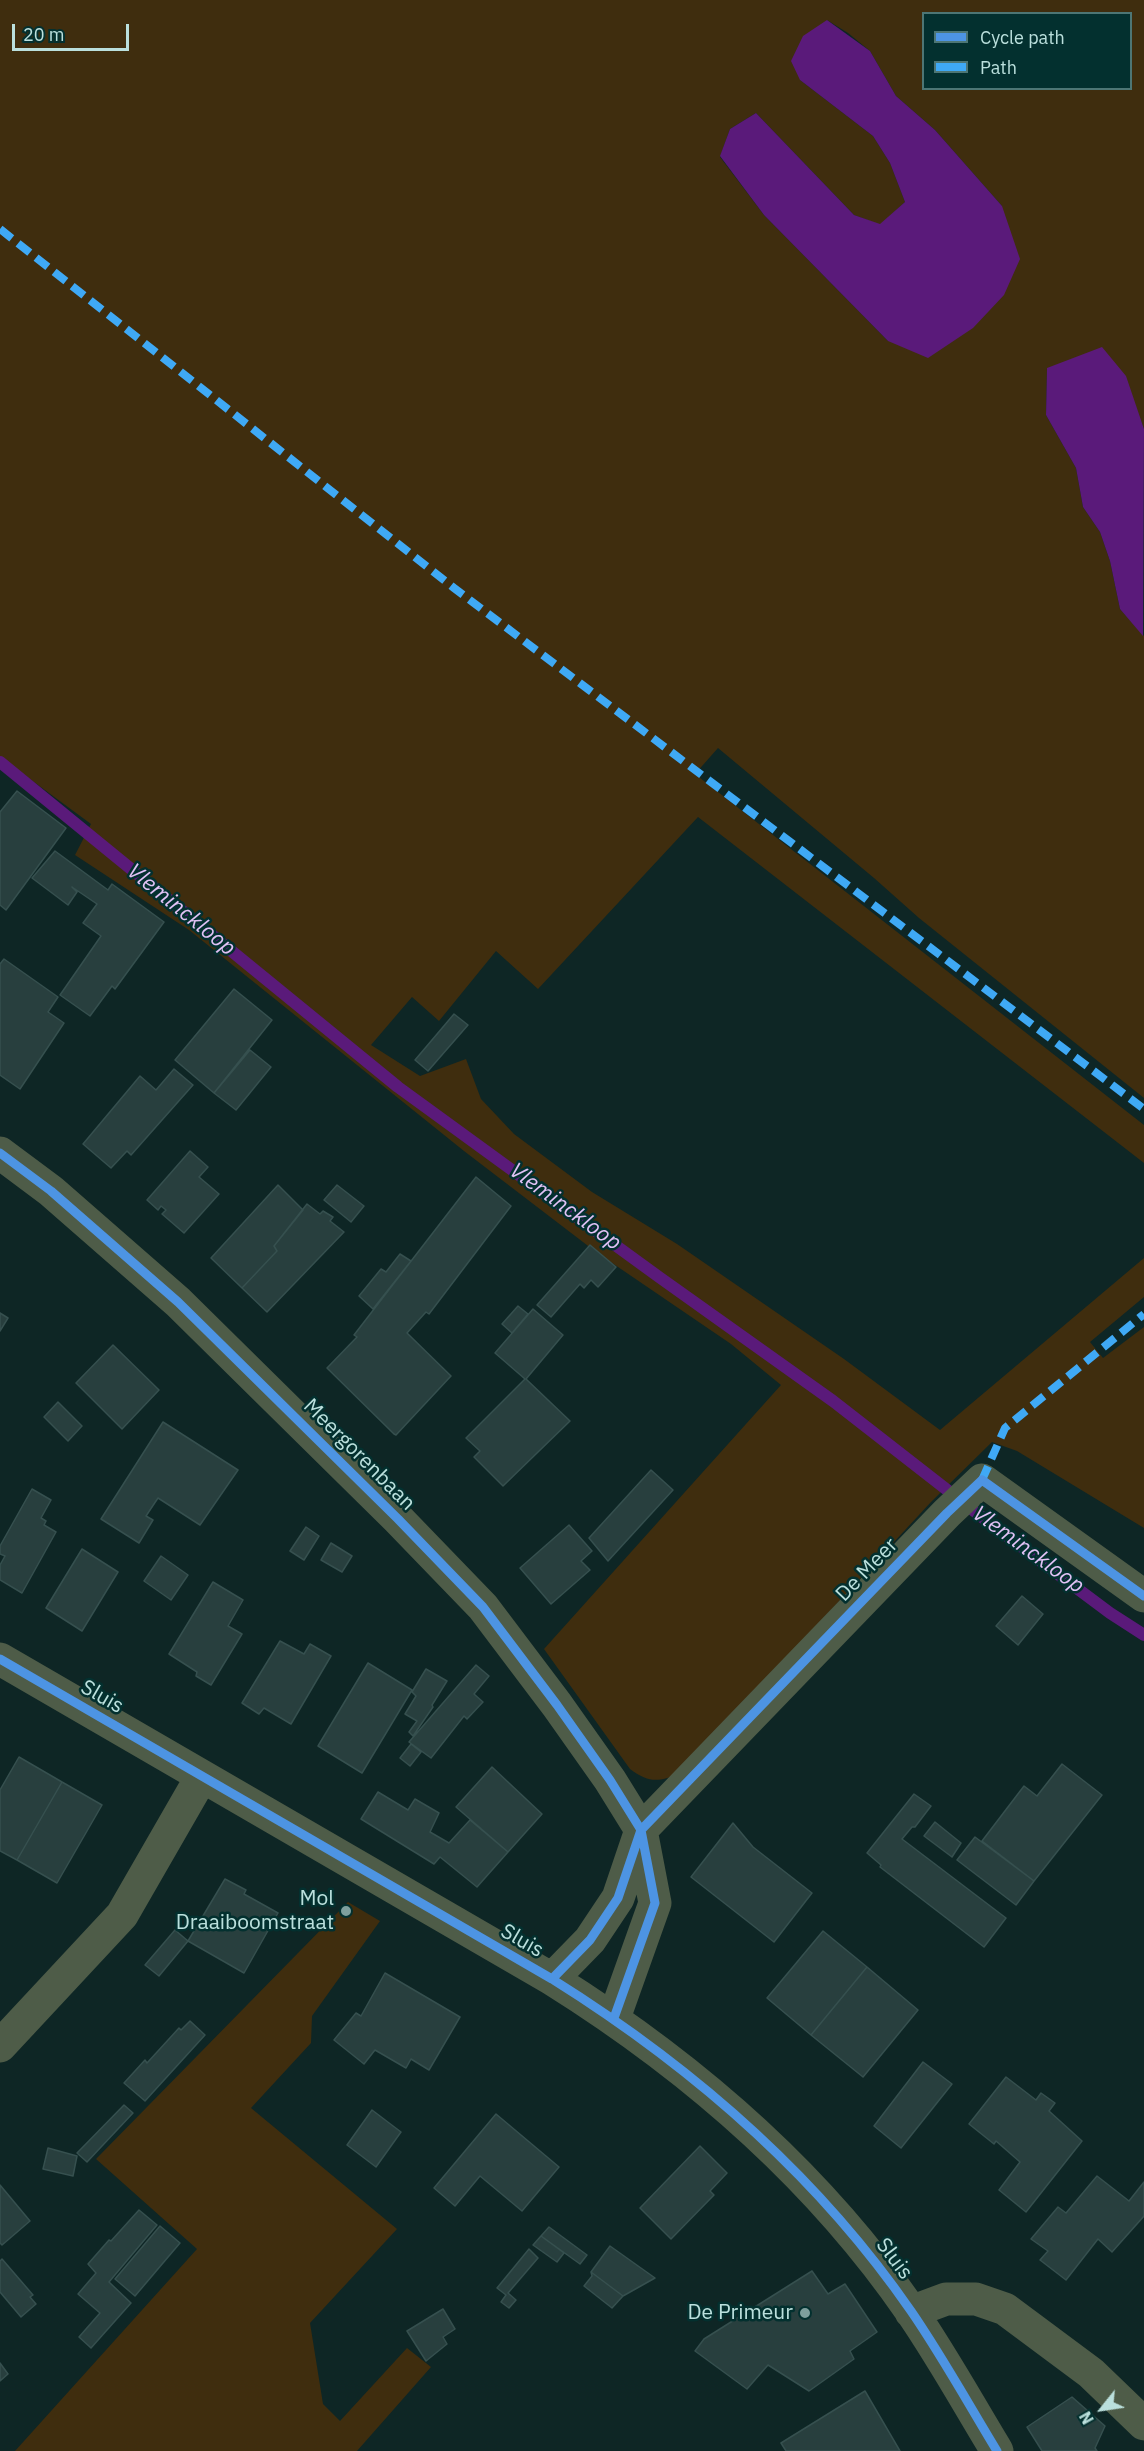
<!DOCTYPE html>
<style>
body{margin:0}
#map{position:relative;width:1144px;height:2451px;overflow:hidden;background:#0e2625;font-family:"IBM Plex Sans",sans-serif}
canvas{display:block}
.legend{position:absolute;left:922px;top:12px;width:210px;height:78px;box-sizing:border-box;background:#03302f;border:2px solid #4d7675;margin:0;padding:8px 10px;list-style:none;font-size:18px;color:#bbe0dd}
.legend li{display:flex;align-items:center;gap:12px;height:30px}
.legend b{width:30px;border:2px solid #4d7675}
.north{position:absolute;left:1072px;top:2379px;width:60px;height:60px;-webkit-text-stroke:4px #03302f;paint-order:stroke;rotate:240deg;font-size:16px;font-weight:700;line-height:24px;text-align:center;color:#bbe0dd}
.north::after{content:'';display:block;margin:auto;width:21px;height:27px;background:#bbe0dd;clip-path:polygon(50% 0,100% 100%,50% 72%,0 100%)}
.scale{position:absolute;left:12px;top:24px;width:117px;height:27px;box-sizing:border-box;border:3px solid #bbe0dd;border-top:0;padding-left:8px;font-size:18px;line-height:21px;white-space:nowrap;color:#bbe0dd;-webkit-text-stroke:4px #03302f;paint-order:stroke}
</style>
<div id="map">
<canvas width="1144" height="2451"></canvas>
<ul class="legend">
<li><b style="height:8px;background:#4d94e3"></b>Cycle path</li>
<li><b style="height:8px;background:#3fa9f5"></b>Path</li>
</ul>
<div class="north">N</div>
<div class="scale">20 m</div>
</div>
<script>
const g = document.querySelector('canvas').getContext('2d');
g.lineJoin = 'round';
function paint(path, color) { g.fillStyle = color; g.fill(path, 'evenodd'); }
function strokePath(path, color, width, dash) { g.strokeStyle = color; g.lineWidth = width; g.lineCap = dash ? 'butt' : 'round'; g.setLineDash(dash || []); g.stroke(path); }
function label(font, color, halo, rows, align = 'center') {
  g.font = font + ' "IBM Plex Sans",sans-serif'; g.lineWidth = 5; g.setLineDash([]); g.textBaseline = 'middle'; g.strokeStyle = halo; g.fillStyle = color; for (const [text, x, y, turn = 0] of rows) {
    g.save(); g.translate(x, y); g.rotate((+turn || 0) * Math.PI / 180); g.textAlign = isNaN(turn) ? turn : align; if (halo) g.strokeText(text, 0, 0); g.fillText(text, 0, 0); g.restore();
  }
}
paint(new Path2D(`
 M0 0H1144V429L1141 421 1047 368 1046 415 1076 468 1083 507 1100 532 1110 561 1120 609 1144 636V1098L919 918 874 878 718 748 695 774 1144 1125V1163L698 817 538 989 496 951 439 1021 412 997 371 1045 420 1076 466 1059 481 1099 514 1134 592 1192 677 1244 844 1359 940 1430 1144 1258V1297L1090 1342 1103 1358 1144 1327V1528L1017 1451 992 1442 931 1502 679 1774C658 1782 649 1783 630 1769L544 1649 781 1385 731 1344 596 1252 464 1151 189 930 75 855 91 824 0 757ZM924 14H1130V88H924ZM827 20 848 33 870 51 896 96 935 130 1002 206 888 341 764 215 720 157 730 129 756 113 854 215 880 225 905 202 890 163 873 136 800 80Z
 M348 1902 380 1921 312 2016 311 2043 251 2108 397 2229 310 2323 323 2404 340 2421 407 2348 431 2367 357 2451H15L197 2249 96 2159Z`), '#3f2d0e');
paint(new Path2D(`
 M827 20 870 51 896 96 935 130 1002 206 1020 259 1004 295 973 328 928 358 888 341 764 215 720 156 730 129 756 113 854 215 880 224 905 202 890 163 873 136 800 80 791 61 803 36Z
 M1102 347 1126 376 1144 429 1143 636 1120 609 1110 561 1100 532 1083 507 1076 468 1046 415 1047 368Z`), '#5a1a7a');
strokePath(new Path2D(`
 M0 762 398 1087 659 1277 833 1401 987 1521 1110 1613 1144 1635`), '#5a1a7a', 12);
const building = new Path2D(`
 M17 791 66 828 6 910 0 905V812Z
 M55 851 108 890 112 884 164 922 115 989 112 986 90 1016 60 995 101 936 83 923 97 904 72 887 77 892 68 905 32 878Z
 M4 959 58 997 48 1012 64 1023 20 1089 0 1075V964Z
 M234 989 272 1020 214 1093 175 1060Z
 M454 1014 468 1025 428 1071 415 1060Z
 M250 1050 271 1067 236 1110 214 1093Z
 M174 1069 193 1085 131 1155 127 1151 111 1168 83 1144 140 1076 156 1090Z
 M190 1151 208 1167 199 1177 219 1194 184 1233 162 1214 166 1210 161 1206 158 1210 147 1200Z
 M476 1177 511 1206 429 1314 426 1312 407 1333 451 1376 396 1435 394 1434 327 1368 357 1337 354 1335Z
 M278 1185 303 1210 274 1246 277 1251 242 1288 211 1258Z
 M337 1185 364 1206 351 1222 324 1200Z
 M307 1204 320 1214 323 1211 333 1217 330 1221 344 1232 267 1312 242 1288 277 1251 274 1246Z
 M590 1245 616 1267 598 1287 591 1280 584 1288 580 1284 551 1317 537 1305Z
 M400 1254 411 1261 373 1309 359 1296 381 1269 386 1272Z
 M518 1306 528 1314 512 1333 502 1324Z
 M533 1309 563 1335 526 1379 570 1421 503 1486 474 1457 480 1451 466 1438 525 1379 495 1353Z
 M0 1313 8 1318 0 1331Z
 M113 1345 159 1390 122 1429 76 1383Z
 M58 1402 82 1426 68 1441 44 1417Z
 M163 1422 238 1470 200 1525 158 1498 146 1516 153 1520 139 1543 101 1519Z
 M651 1470 673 1490 608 1561 589 1538Z
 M32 1489 51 1500 41 1518 46 1521 44 1525 56 1532 22 1593 0 1580V1565L5 1556 0 1554V1546Z
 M569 1525 592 1551 581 1561 590 1570 551 1604 520 1568Z
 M306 1527 319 1536 304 1560 290 1551Z
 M331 1543 352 1556 342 1572 321 1560Z
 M82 1549 118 1572 82 1631 46 1608Z
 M161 1556 188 1575 171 1600 144 1581Z
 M213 1582 243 1600 228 1626 242 1634 211 1685 196 1676 197 1672 169 1654Z
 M1022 1596 1043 1614 1018 1645 996 1626Z
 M280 1641 304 1654 310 1644 331 1656 291 1724 264 1708 259 1714 242 1703Z
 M368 1663 412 1690 362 1773 318 1746Z
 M476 1665 489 1676 474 1694 483 1702 467 1719 464 1716 431 1758 409 1742Z
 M426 1669 447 1681 432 1705 433 1707 413 1736 409 1732 417 1721 405 1714 416 1696 412 1692Z
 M411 1744 421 1752 410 1766 400 1758Z
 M19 1757 62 1782 17 1860 0 1851V1790Z
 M1062 1764 1102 1795 1034 1881 982 1841 1024 1786 1037 1796Z
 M492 1767 542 1814 508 1852 456 1807Z
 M62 1782 102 1805 57 1883 17 1860Z
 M378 1792 408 1810 415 1799 439 1813 430 1832 449 1843 470 1820 508 1852 477 1887 440 1857 434 1864 361 1819Z
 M914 1794 931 1806 915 1827H912L902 1839 1006 1918 984 1947 880 1867 881 1865 867 1853Z
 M935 1822 961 1843 952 1857 924 1836Z
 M733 1823 753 1847 812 1893 774 1942 691 1877Z
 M975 1837 1034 1881 1016 1905 957 1860Z
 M225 1879 246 1890 244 1894 278 1913 244 1973 188 1941Z
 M175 1930 188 1941 159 1976 145 1965Z
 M823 1931 867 1967 811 2035 767 1998Z
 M867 1967 918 2010 863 2077 811 2035Z
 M385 1973 460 2017 429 2070 411 2059 406 2068 375 2050 364 2064 334 2040 356 2013 361 2016Z
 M190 2021 205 2035 145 2101 124 2083 145 2060 147 2063 179 2028 181 2030Z
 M923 2062 952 2084 901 2148 874 2126Z
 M1006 2077 1036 2100 1041 2093 1055 2103 1049 2111 1082 2141 1026 2212 999 2190 1020 2162 996 2141 994 2144 969 2124Z
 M124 2105 133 2113 87 2162 77 2153Z
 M372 2110 401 2132 376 2167 347 2145Z
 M496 2114 559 2167 522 2211 480 2176 455 2206 434 2188Z
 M700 2146 727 2173 710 2191 714 2195 671 2239 640 2208Z
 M48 2148 77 2156 73 2176 43 2169Z
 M1097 2176 1129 2201 1144 2182V2216L1112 2252 1098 2239 1066 2280 1040 2260 1048 2251 1031 2239 1058 2207 1066 2213Z
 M0 2185 30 2221 2 2245 0 2243Z
 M139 2210 157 2225 109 2282 131 2303 91 2348 79 2337 100 2313 78 2294 96 2273 88 2264 109 2240 111 2241Z
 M160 2226 180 2243 135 2296 115 2279Z
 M549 2227 587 2255 580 2264 541 2236Z
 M541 2236 564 2253 557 2262 533 2245Z
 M610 2246 655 2278 623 2296 591 2272Z
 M529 2249 538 2258 508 2293 516 2300 509 2308 501 2302 506 2295 497 2288Z
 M2 2259 33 2295 30 2297 36 2304 21 2317 0 2292V2261Z
 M812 2271 828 2294 845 2284 877 2332 850 2351 854 2359 809 2391 768 2365 747 2389 695 2351 704 2339Z
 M591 2272 623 2296 612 2308 584 2286 592 2276Z
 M443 2309 455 2329 443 2337 447 2344 426 2361 407 2331Z
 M0 2363 8 2374 0 2381Z
 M865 2391 900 2451H786L781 2443Z
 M1072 2397 1105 2426 1095 2448 1097 2451H1042L1027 2427Z`);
paint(building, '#283f3e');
strokePath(building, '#36504f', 1.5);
strokePath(new Path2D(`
 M0 1153 51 1191 178 1302 398 1519 483 1607 557 1705 610 1780 641 1830 655 1903 614 2018
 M0 1659 552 1979C691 2066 817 2175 911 2311 942 2356 969 2405 997 2451
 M552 1979 590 1940 618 1898 641 1830 947 1513 982 1480 1144 1596
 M0 2046 122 1915 202 1776
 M911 2312 946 2299H976L1005 2309 1091 2373 1144 2424`), '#4e5c48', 33);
strokePath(new Path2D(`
 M0 229 454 588 1144 1109
 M982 1480 1005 1428 1144 1314`), '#3fa9f5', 8, [15, 8]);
strokePath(new Path2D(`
 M0 1153 51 1191 178 1302 398 1519 483 1607 557 1705 610 1780 641 1830 655 1903 614 2018
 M0 1659 552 1979C691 2066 817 2175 911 2311 942 2356 969 2405 997 2451
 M552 1979 590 1940 618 1898 641 1830 947 1513 982 1480 1144 1596`), '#4d94e3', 9);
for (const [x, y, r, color] of [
 [346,1911,6,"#7e9f9d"],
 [805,2313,6,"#7e9f9d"]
]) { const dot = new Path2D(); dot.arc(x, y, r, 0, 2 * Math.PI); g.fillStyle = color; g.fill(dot); strokePath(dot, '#03302f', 2); }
label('21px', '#bbe0dd', '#03302f', [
 ["Meergorenbaan",359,1455,45],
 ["De Meer",867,1570,-46],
 ["Sluis",102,1697,30],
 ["Sluis",522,1941,30],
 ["Sluis",894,2259,53]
]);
label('21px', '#bbe0dd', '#03302f', [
 ["Mol",334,1899],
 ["Draaiboomstraat",334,1923],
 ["De Primeur",793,2313]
], 'right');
label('italic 22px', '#e1c2f6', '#03302f', [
 ["Vleminckloop",181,910,39],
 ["Vleminckloop",565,1207,36],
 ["Vleminckloop",1028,1550,36]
]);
</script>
